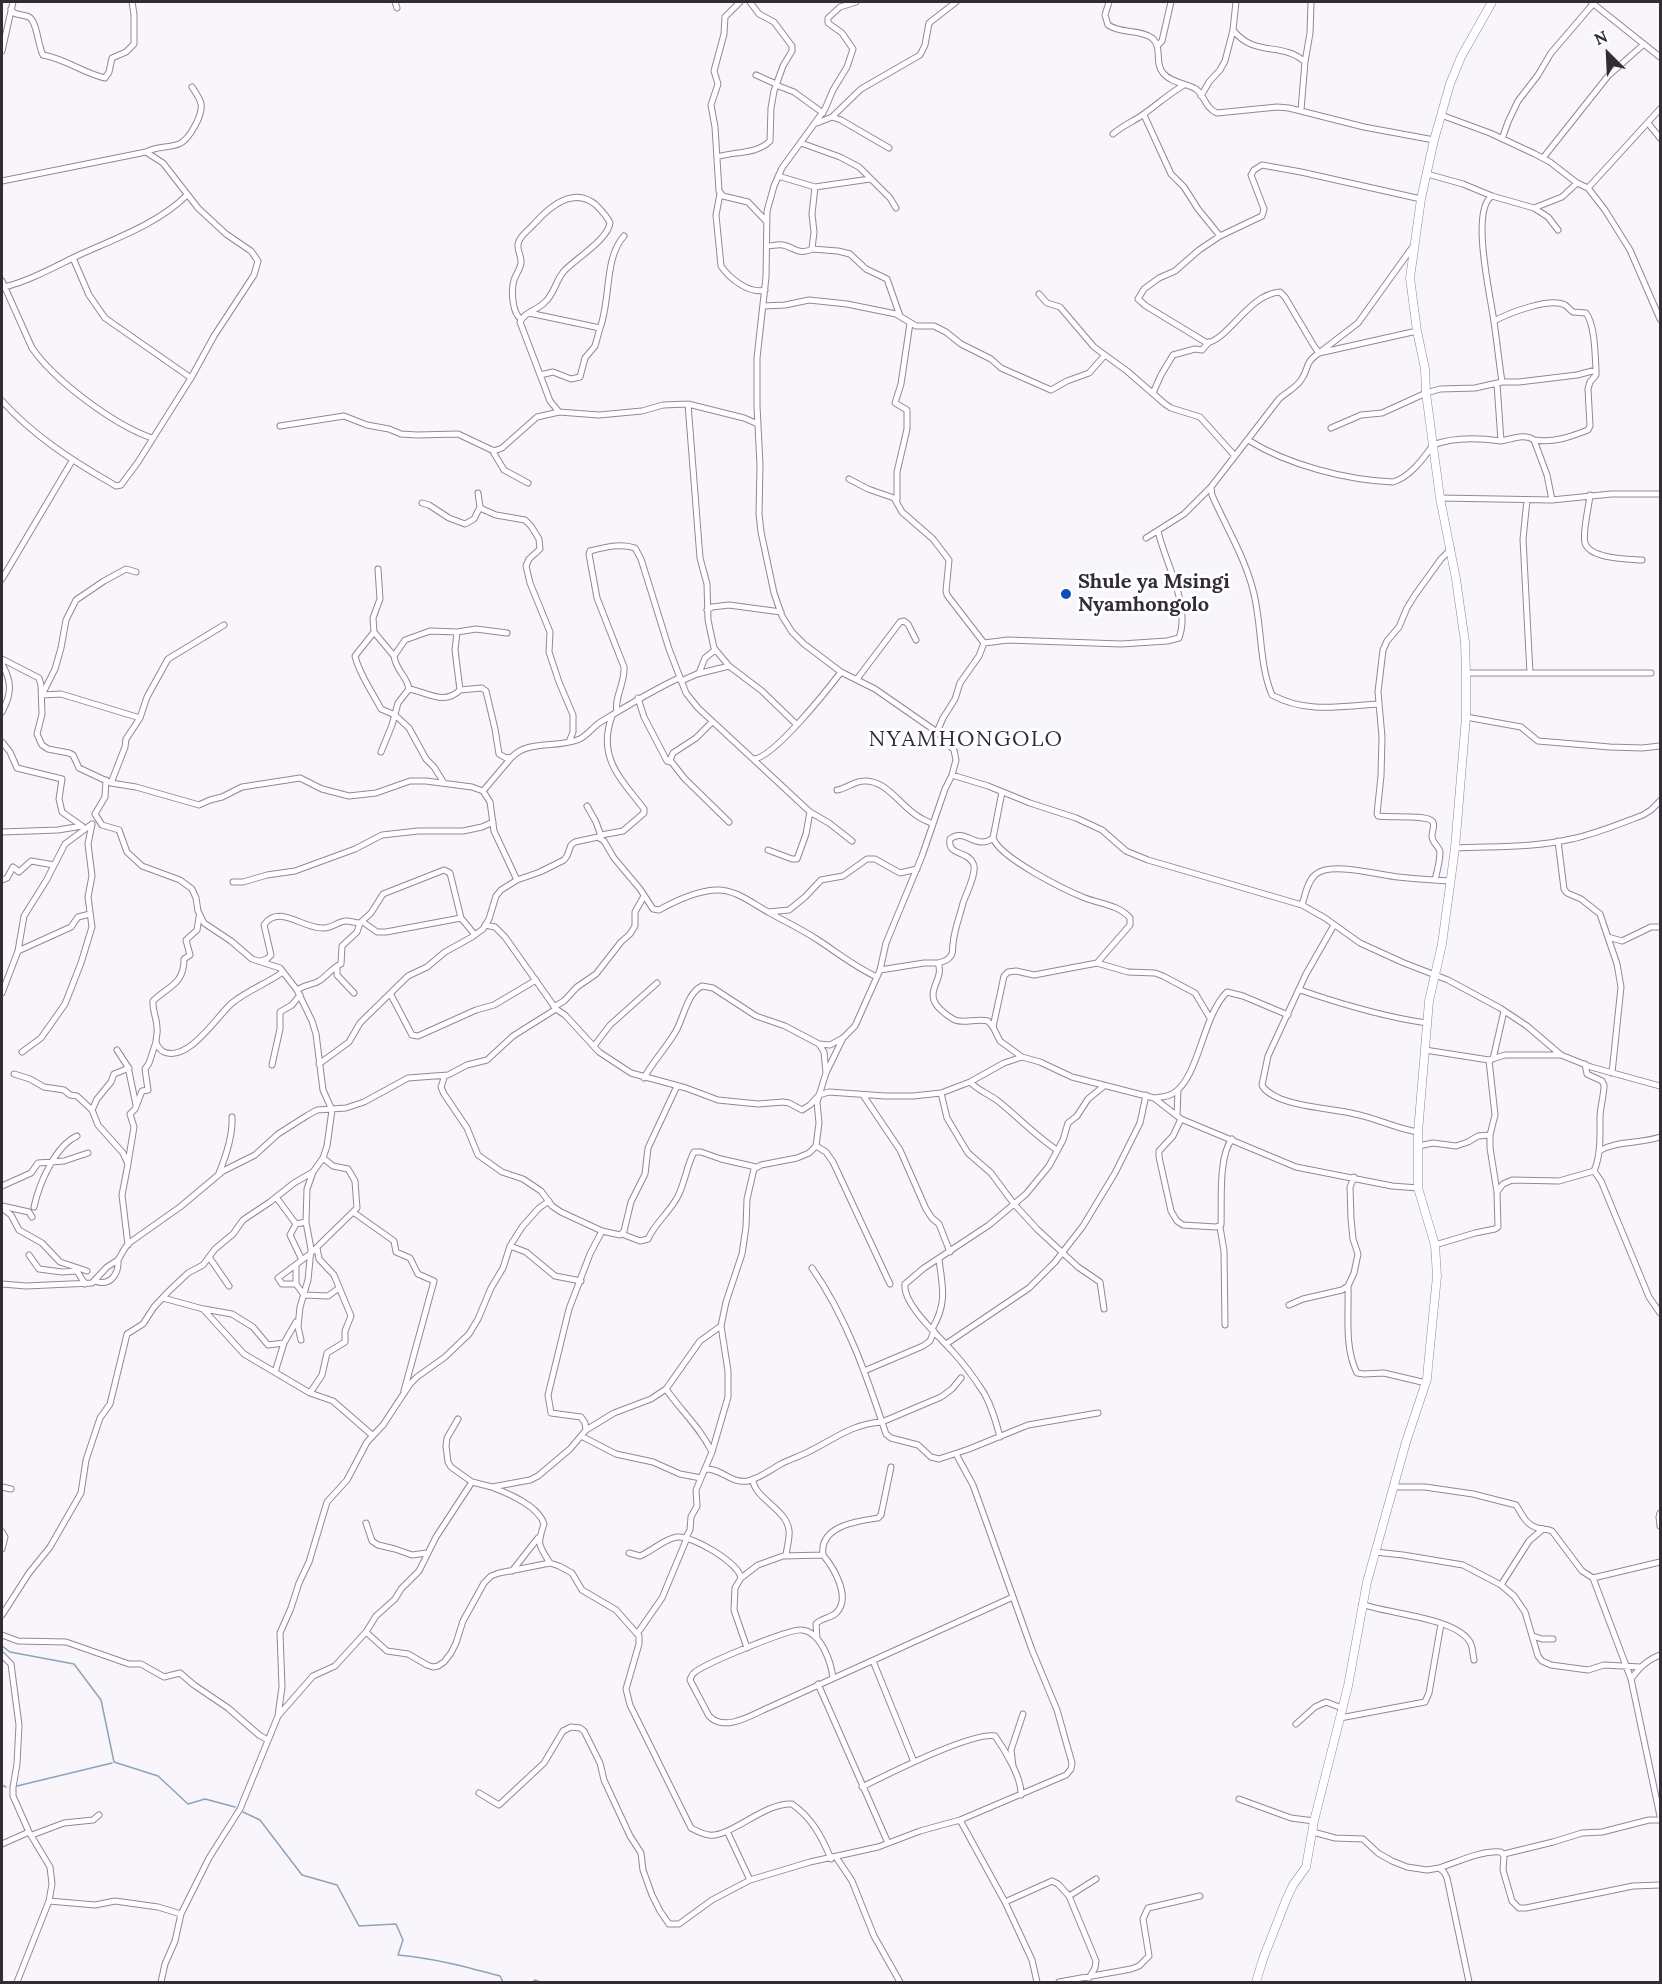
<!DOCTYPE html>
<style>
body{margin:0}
#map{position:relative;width:1662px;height:1984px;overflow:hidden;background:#f9f6fb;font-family:Lora,serif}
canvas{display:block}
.frame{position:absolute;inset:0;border:3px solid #332c37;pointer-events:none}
.north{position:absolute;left:1578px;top:24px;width:60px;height:60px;-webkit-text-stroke:4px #fff;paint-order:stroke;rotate:336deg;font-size:16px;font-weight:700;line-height:24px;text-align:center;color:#332c37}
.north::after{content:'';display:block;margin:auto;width:21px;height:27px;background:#332c37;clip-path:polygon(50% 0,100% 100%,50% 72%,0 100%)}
</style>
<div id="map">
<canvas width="1662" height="1984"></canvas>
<div class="frame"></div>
<div class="north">N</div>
</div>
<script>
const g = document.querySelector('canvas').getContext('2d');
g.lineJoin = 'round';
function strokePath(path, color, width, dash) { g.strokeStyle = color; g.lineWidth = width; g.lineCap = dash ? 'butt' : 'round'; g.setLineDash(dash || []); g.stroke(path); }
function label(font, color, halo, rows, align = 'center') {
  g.font = font + ' Lora,serif'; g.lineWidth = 6; g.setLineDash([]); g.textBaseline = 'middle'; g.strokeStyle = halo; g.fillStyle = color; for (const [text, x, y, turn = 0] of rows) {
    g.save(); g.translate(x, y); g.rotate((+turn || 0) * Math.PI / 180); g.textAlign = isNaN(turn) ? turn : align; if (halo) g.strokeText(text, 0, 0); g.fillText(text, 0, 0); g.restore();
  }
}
strokePath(new Path2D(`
 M2 1646 10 1652 74 1664 101 1700 114 1762 158 1776 188 1804 205 1799 235 1807
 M2 1785 6 1787
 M17 1786 112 1763
 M243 1812 260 1820 302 1875 337 1885 359 1926 396 1924 403 1940 398 1955C433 1958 466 1967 500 1976L503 1982
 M532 1982 535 1980 540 1982`), '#8ca4b9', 1.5);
const minor = new Path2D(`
 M395 2 397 8
 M740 2 725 17 724 34 714 71 718 84 711 105 715 127 719 191 723 196 748 202 766 221
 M1109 2 1105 15 1108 25C1121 34 1140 29 1152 38 1163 47 1154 63 1163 73 1171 83 1186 83 1196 89 1205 96 1205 108 1217 113L1277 107 1289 108 1364 127 1434 140
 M1591 2 1660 57
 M11 9 14 13C18 15 25 15 29 17 37 21 38 46 43 55 66 59 83 73 105 78L109 72 112 58 126 52 134 44V14L132 2
 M1233 30C1255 58 1282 41 1305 62
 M1157 46 1162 41 1171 2
 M2 51 13 2
 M756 75 776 84
 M776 85 794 92 823 113
 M1201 96 1209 82 1220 70 1225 61 1233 30 1236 2
 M1301 110 1305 62 1310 33 1311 2
 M1144 115 1171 174 1184 187 1198 209 1220 236
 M1441 115 1490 133 1535 154 1550 162 1577 183 1588 188 1605 210 1630 250 1660 319
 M832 117 841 120 889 148
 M817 123 832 117 861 89 920 55 925 45 929 23 956 2
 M1648 123 1660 138
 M1113 134C1122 126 1132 122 1141 116 1156 106 1168 94 1184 85
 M1502 139 1508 122 1518 101 1538 75 1551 53 1593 4
 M801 143 840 157 859 167 890 198 896 208
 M146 152C156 146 168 148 179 144 189 140 203 115 201 104 200 98 195 92 192 87
 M717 157C734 151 756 155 770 141L771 108 774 91 783 66 792 51V46L774 22 759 14 750 2
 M1543 158 1608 76 1644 44
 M1427 174 1463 184 1492 196 1534 208 1548 217 1558 230
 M778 176 815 187 870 179
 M2 181 146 152 163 163 198 208 226 234 251 251 258 261 254 275 214 336 191 378 138 462 121 485 116 486 111 483C71 460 33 435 2 401
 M1588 188 1660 109
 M720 194 716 215 721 266C730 279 749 294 765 290
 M1492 196C1470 210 1491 298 1494 322 1497 342 1499 362 1502 382
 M1534 208 1562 197 1577 183
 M1414 245 1358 323 1319 353 1314 346 1285 297 1280 292C1249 294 1230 338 1207 343L1146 306 1138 299 1144 289 1159 278 1175 271 1199 250 1220 236 1262 216 1264 209 1251 175 1254 170 1262 165 1301 172 1421 199
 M767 246C772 246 778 244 783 245 794 247 799 256 812 249L814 232 812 214 815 187
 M812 249 838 251 850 254 866 269 887 279 900 316
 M73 258 89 295 105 318 191 378
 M2 281 32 348C55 381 114 425 152 438
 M4 287C29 281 54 267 77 256 114 239 158 224 187 195
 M1039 294 1047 303 1060 307 1094 347 1127 371 1165 404 1171 408 1200 417 1235 456
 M763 306 785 305 809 300 847 304 896 314 916 326H934L946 332 961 344 991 359 1001 368 1051 390 1067 381 1089 373 1105 355
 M529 313 600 328C611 299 604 258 624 236
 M521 319C512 313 511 290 514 280 516 274 520 270 521 263 522 255 515 249 519 241 522 234 529 230 534 224 550 206 574 186 596 205 602 211 607 216 610 223 608 239 577 258 565 270 556 279 555 293 545 302 538 310 524 312 520 322L550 401 559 412
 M1494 321C1509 313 1550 297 1565 305 1568 307 1570 310 1573 312L1586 313C1595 325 1595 354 1596 370V375L1590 382 1588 389 1590 426 1588 430C1570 437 1554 443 1534 440
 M540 375 553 372 571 379 580 377 585 358 595 346 600 328
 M1153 393 1161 375 1173 355 1195 349 1202 350 1209 342
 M688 404 700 558 707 584 708 620 714 648 729 666 762 691 796 724
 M280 426 344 416 367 425 389 429 401 434 417 435 458 434 494 451 502 448 537 417 559 412 599 415 642 411 663 405 688 404 744 418 758 424
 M1331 428 1361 415 1382 413 1426 393 1440 389 1475 388 1502 382H1519L1577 375 1596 370
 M1248 440C1288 465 1346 480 1393 482 1410 477 1423 459 1433 445 1453 437 1480 438 1501 441L1497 384
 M1501 441C1512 439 1525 433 1534 440L1547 475 1552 500
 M492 450 504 470 528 483
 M849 479 868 489 894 498 902 512 933 539 949 560 946 591 947 595 984 643 979 656 960 683 955 699 943 718 937 732
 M1211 487 1212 495C1226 527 1246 559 1254 594 1262 627 1259 664 1272 695 1307 714 1342 706 1379 704
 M478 493 480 507 482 509 496 515 525 520 531 526 539 539 540 549 529 559 526 566 530 583 550 632 549 652 559 682 573 715V732L569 742
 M1590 495C1589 507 1582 533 1585 543 1590 559 1628 559 1642 560
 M1440 498 1552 500 1611 494H1660
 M897 500V472L907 429V410L895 403 901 384 910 323
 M1527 500 1523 539 1530 673
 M422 503 429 505 449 518 465 524 474 519 480 507
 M1146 538 1184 514 1211 487 1279 399C1285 393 1296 388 1301 380 1310 368 1303 364 1319 353L1417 331
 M378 569 380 599 373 618 374 632 355 656C359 674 373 693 381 709L395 715 409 728 426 759 434 767 444 783
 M136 572 126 569 104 581 76 600 66 620 61 648 55 669 42 695 61 694 140 718
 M2 579 72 461
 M707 610 712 607 729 605 781 612
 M374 632 394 656
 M457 632 455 650 460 690 482 688 486 691 495 729 499 754 506 758 512 757C528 740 556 748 577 740 585 738 592 728 599 723 625 707 651 691 679 678
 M984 643 1008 640 1121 644 1167 641 1179 638C1191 605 1165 563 1158 531
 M2 659 39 678 41 685 42 714 37 734 42 745 48 749 69 753 73 755 79 768 111 783 136 787 199 805 210 800 222 797 242 787 300 778 322 789 349 796 376 793 410 781H426L472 787 483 791 490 802 494 831 517 880
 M2 664C12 682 12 693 2 712
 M699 673 705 658 715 650
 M1466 673H1651
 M857 679 900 622 904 621 908 624 916 640
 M681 681 697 674 729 666
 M409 689C427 692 444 706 460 690
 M638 698 644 717 667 761 671 762
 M617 712C614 697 625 684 624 667L597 598 589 554 590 551C605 547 621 543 635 548L641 559 669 649 686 693 698 708 753 759C772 760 828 689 841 672
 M1466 717 1521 727 1538 741 1610 747 1642 748 1660 746
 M712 722 696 738 673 753 670 760 684 778 729 822
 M2 742 10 752 17 768 62 779 59 799 62 812 82 826
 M381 752 392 725 398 703 409 689C407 676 396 671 394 656L405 640 430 631 457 632 476 629 507 633
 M753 759 810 812 806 834 797 859H792L768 850
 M952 775 988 786 1030 803 1076 818 1102 830 1126 851 1148 860 1302 905 1325 918 1360 943 1404 963 1448 980 1500 1008 1527 1026 1561 1055 1591 1067 1660 1086
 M106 780 105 797 95 814 102 825 119 830 127 852 142 866 180 880 192 889 196 898 198 911 204 923 231 941 252 959 280 968 297 990 312 1021 316 1034 323 1090 332 1110 327 1146 323 1158 313 1172 307 1189 306 1222 311 1249 308 1280 300 1307 298 1327 301 1340
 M111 783 125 747 126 739 140 718 147 697 168 659 224 625
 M837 790C846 789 854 781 864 781 886 780 899 804 916 815 921 819 927 821 933 824
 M483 791 511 758
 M1002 792 993 838C1000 858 1065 890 1085 898 1101 904 1119 905 1130 918V925L1097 963
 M587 806 596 822 601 836
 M810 812 829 823 852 841
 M2 832 58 830 82 826
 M601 835 623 831 644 813V809C620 778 597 757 612 716
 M1558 841 1564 889 1567 893 1581 899 1600 914 1617 964 1621 987 1612 1073
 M1455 848C1494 846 1533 848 1571 839 1596 834 1619 824 1643 815L1651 810 1660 801
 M2 880 7 878 13 867 19 872 31 861 54 865
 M1435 880C1437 872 1440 861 1440 852 1439 846 1432 843 1432 836 1432 831 1435 826 1433 822 1428 814 1389 818 1378 816L1377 814 1381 776 1382 737 1378 692 1383 650 1387 641 1399 627 1407 608 1415 595 1441 559 1451 549
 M233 882H243L267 875 295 871 355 849 382 835 418 831H463L482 827 493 822
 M1302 905C1305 896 1307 882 1315 875 1329 861 1379 875 1398 877 1415 879 1432 880 1450 881
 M768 912 789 910 805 897 821 880 843 876 867 859H875L900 873 917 869
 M199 917 197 930 186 940 190 955 184 959C184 985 168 986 153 1001 152 1011 157 1018 157 1028 158 1032 156 1037 156 1042 157 1046 161 1051 164 1052 189 1062 216 1017 232 1003 248 990 266 984 283 972
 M363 922 377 932H386L461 918
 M485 925 495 927 505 937 556 1009
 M1334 925 1306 974 1268 1056 1262 1085C1265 1092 1274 1096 1281 1099 1304 1108 1331 1108 1355 1114 1376 1118 1397 1129 1418 1132
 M1608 937 1622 941 1651 927H1660
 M18 951 24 916 46 881 65 844 92 824
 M260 961 267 959 271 955 264 925C279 903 304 930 324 928 332 928 339 921 346 921 351 921 355 923 360 923L371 913 383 894 444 870 450 873 461 918 475 935
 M938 963C942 962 947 961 950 957 954 953 952 949 953 944 954 930 960 916 963 903 966 894 978 871 973 863 967 850 947 856 950 839 965 827 976 851 993 838
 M337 966V975L354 993
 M880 970 924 963H938C945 980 923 991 939 1008 944 1013 949 1017 955 1020 964 1024 977 1018 988 1021L993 1027 1000 1041 1022 1057
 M297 990C306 984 313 985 319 981 327 976 333 967 341 964L342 946 357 932 360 923
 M1300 990C1341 1004 1383 1017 1427 1023
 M2 993 18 951 71 927 78 917 90 914
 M391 995 412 1035 418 1036 476 1010 494 1005 536 980
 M554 1007 564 1001 577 987 596 974 621 942 630 934 635 926V912L644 896
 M993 1027 1004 976 1008 972 1016 971 1034 975 1097 963 1128 972 1155 973 1163 976 1195 993 1210 1018
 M819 1044 830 1045 843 1038
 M594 1046 610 1025 657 983
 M117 1050 128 1067 136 1105
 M1425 1050 1489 1060 1505 1055H1561
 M22 1052 41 1038 65 1004 81 963 92 927 88 897 92 876 88 844 92 824
 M1493 1059 1504 1011
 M319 1064 349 1042 360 1023 408 976 427 967 445 952 472 937 483 929 489 919 496 896 501 890 517 880 540 872 564 860 567 856 571 845 575 842 598 837 604 841 614 858 640 889 653 909 659 910C675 901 697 891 716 890 736 889 753 904 770 913 786 922 803 930 818 940 838 953 855 967 877 977
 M272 1065 280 1029V1012L292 1005 300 995
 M14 1074 30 1079 44 1087 64 1090 70 1095 77 1096 92 1110
 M445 1075 441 1087 444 1094 467 1128 478 1155 502 1172 523 1179 541 1191 552 1206 561 1212 602 1231 620 1235 624 1231 631 1202 645 1174 648 1148 677 1086
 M644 1078C653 1061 667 1047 676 1031 684 1017 687 993 702 986L713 988 756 1016 785 1026 819 1044 824 1052 826 1073
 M970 1082C979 1091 989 1094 998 1101 1018 1117 1036 1136 1057 1150
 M941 1093 947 1118 968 1153 991 1173 1014 1204 1037 1229 1078 1267 1100 1282 1104 1309
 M863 1095 900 1150 926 1209 932 1218 939 1224 950 1252
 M1154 1098C1160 1097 1167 1097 1172 1094 1199 1080 1202 1016 1227 992L1243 996 1288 1015
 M1177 1116 1178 1090
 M1181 1119 1173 1136 1159 1151V1157L1171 1211 1177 1221 1183 1225 1216 1227 1221 1225C1222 1201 1218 1157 1232 1139
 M816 1146 826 1152 833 1162 890 1284
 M1418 1146 1433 1143 1456 1146 1468 1142 1478 1136 1490 1135
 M1599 1151C1618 1140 1640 1144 1660 1137
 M323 1158 333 1166 348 1169 355 1181 357 1208 310 1254 278 1278 282 1284H296L304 1295 328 1296 339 1288
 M128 1163 134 1127 130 1114 135 1109 142 1091 148 1090 145 1069 149 1063 156 1042
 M1594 1171 1601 1181 1649 1297 1660 1313
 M219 1173C226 1156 233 1135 232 1117
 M2 1186 31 1173 38 1163 64 1161 88 1153
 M1497 1192 1503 1184 1512 1180 1559 1181 1594 1171C1601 1155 1600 1136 1600 1118 1600 1107 1604 1096 1604 1085L1602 1081 1587 1074 1585 1064
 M276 1197 296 1224 306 1222
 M2 1206 29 1212 32 1217
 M34 1207C39 1184 55 1146 77 1136
 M2 1208 11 1215 19 1230 42 1243 60 1262 87 1271
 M353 1212 394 1241 396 1252 410 1258 418 1274 434 1281 404 1391
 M296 1224 290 1235 302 1260
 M1220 1227 1224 1251 1225 1325
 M622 1234 640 1241 648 1239C655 1223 670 1212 678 1196 685 1182 687 1165 694 1152H701L721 1159 756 1167
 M128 1245 122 1195 128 1164 123 1153 98 1125 92 1110 97 1099 111 1082 114 1074 129 1068
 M1435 1245 1475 1233 1495 1229 1498 1227 1497 1192 1490 1148V1135L1495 1115 1489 1060
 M510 1246 526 1252 555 1276 581 1281
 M29 1255 39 1269 62 1272 77 1271 85 1284
 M209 1257 229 1286
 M812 1268C847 1318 867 1377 886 1434L891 1438 918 1445 931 1457 939 1459 969 1449 1028 1425 1098 1413
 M95 1281C110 1287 119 1274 118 1260
 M2 1284 26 1286 92 1283 107 1267 118 1260 125 1248 129 1243 180 1207 223 1171 255 1155 278 1134 308 1115 317 1110 346 1108 364 1102 408 1078 448 1075 467 1065 487 1060 513 1036 556 1009 565 1015 599 1052 631 1073 686 1088 718 1100 758 1104 783 1102 789 1103 802 1110 810 1105 819 1095 829 1092 885 1096H913L941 1093 970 1082 1004 1063 1022 1057 1040 1062 1072 1077 1154 1098 1181 1119 1296 1167 1392 1186 1418 1188
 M296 1284V1265
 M1348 1286C1349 1314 1344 1347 1357 1373L1364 1374 1384 1373 1426 1383
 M163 1298 203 1309 244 1354 310 1393 333 1401 372 1435
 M1289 1305 1303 1299 1342 1290 1348 1286 1354 1273 1358 1254 1353 1239 1351 1219 1350 1187 1354 1177
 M204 1309 232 1314 253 1327 268 1345 284 1343 296 1322
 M932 1329C947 1304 943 1288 939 1260
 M946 1344 1029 1288 1055 1262 1083 1226 1115 1173 1140 1123 1146 1095
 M864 1371 923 1346 930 1341 934 1331
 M275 1372 284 1343
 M666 1389C681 1411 700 1427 712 1452
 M310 1393 322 1375 327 1353 345 1342V1331L351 1316 334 1275 319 1259 317 1248
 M458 1419 447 1438 446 1446 448 1462 451 1467 472 1482 492 1487 530 1480 538 1476 570 1449 586 1430 614 1413 651 1399 666 1389 700 1341 721 1326
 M882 1422 941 1397 952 1389 961 1378
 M586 1430 585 1423 581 1417 551 1413 548 1395 569 1309 590 1254 602 1231
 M581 1436 616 1454 653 1462 680 1474 701 1478
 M1000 1437C996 1422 992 1407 984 1393 975 1379 964 1364 953 1352 940 1337 902 1304 905 1284L924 1268 989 1225 1026 1194 1049 1166 1063 1140 1068 1123 1077 1116 1088 1099 1104 1086
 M705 1469C721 1468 731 1484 748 1481 760 1478 770 1470 781 1464 790 1459 801 1456 810 1451 836 1438 852 1424 882 1422
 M753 1479C753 1498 786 1508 789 1530 790 1538 787 1547 786 1555
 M2 1487 11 1489
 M1394 1487H1425L1473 1494 1516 1505C1522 1514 1525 1524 1537 1528 1542 1529 1547 1529 1552 1531L1582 1571 1593 1578 1631 1679 1660 1816
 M494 1488C510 1494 539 1507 544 1524 537 1545 538 1544 550 1563
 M1660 1513 1659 1517 1660 1526
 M366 1523 372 1541 378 1545 395 1549 412 1555 427 1553
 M2 1532 5 1537 2 1549
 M686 1537 690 1530 691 1517 697 1506 696 1490 712 1452 728 1397V1371L721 1326 726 1302 742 1254 746 1227 747 1199 754 1169 761 1165 797 1158 809 1153 816 1146 819 1123 817 1102 826 1073 843 1038 855 1026 880 970 886 943 922 856 945 789 952 775 956 760 954 750 937 732 875 689 841 672 804 644 792 632 782 616 774 593 761 532 759 514 760 465 757 406V358L766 277 767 211 774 186 782 168 825 109 833 90 847 67 853 49 842 33 828 23V18L840 7 856 2
 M1375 1552 1403 1555 1463 1565 1501 1585 1514 1596 1525 1612 1538 1656 1542 1661 1551 1665 1588 1670 1604 1665 1640 1667
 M629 1553 640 1556C652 1551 664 1539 677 1537 692 1535 739 1563 741 1578
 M823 1555C819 1526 857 1521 878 1518L881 1515 891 1467
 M512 1571 538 1538
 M1593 1578 1660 1562
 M1501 1585 1529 1541 1543 1529
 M1362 1604C1387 1614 1455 1617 1470 1642 1473 1648 1473 1655 1474 1660
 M2 1615 29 1573 50 1547 81 1493 86 1460 100 1418 110 1404 127 1334 143 1324 154 1307 168 1292 188 1273 203 1265 215 1249 233 1234 243 1220 270 1202 294 1183 313 1172
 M366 1632 387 1651 408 1654 427 1665 433 1667 438 1666 444 1662 451 1653 456 1643 463 1621 484 1583 491 1576 499 1573 550 1563 559 1566 572 1573 582 1590 616 1610 639 1636V1644L626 1689 630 1705 691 1828C697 1831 702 1834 709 1835 730 1838 765 1802 792 1804 812 1818 822 1837 831 1859
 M637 1634 662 1598 687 1538
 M2 1635 18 1641 66 1642 129 1664H141L164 1677 180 1673 194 1685 228 1708 259 1735 268 1740
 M1533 1636 1542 1639H1553
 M747 1648 734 1610 735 1588 741 1578 758 1565 783 1556 823 1555C834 1568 851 1597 837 1612 831 1619 822 1617 816 1624L817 1638
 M2 1655 11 1664 19 1725 17 1764 13 1787V1796L29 1832 50 1867 52 1884 49 1901 17 1982
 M873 1661 914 1762
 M833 1678C831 1662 821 1632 802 1630 790 1628 707 1663 695 1672 691 1675 692 1675 690 1680L709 1716C725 1733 753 1714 770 1707L1013 1597
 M1631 1679C1640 1667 1647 1660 1660 1655
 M818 1684 888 1843
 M278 1716 282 1687 280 1633 291 1608 299 1583 309 1562 327 1502 347 1480 367 1442 383 1425 410 1384 417 1377 445 1357 469 1334 478 1319 491 1288 503 1268 510 1246 522 1227 539 1208 549 1201
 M1340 1718 1425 1702 1429 1693 1441 1624
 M1296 1724 1315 1707 1326 1702 1342 1708
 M1013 1766 1011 1750 1023 1714
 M862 1787C886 1775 973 1731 995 1736 1005 1750 1022 1778 1021 1795
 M479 1793 499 1805 544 1763 563 1731 571 1727 580 1728 584 1731 600 1763 604 1780 630 1836 641 1853 643 1870 652 1895 660 1911 669 1924H679L712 1900 750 1880 810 1862 878 1847 920 1831 960 1820 1066 1775 1071 1769 1072 1763 1057 1710 1032 1650 973 1485 956 1454
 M1239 1799 1291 1818 1314 1821
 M960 1820 1005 1902 1032 1960 1037 1982
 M727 1831 750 1880
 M1313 1832 1335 1838 1363 1839 1378 1853 1392 1861 1407 1867 1427 1870 1439 1868 1444 1872 1447 1878 1469 1982
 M32 1835 64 1823 93 1820 99 1815
 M2 1844 29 1832
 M1504 1854 1553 1842 1582 1833 1602 1832 1649 1820H1660
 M836 1857 852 1881 874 1936 900 1982
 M1439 1868C1458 1862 1481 1850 1501 1852L1504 1856 1503 1870 1512 1901 1519 1908H1526L1633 1886 1660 1885
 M49 1901 95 1905 115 1901 158 1907 181 1914
 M1005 1902 1052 1881 1058 1884 1069 1896
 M1089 1978 1095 1968 1096 1961 1069 1896 1096 1879
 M161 1982 165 1964 175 1941 181 1914 209 1858 240 1809 278 1716 313 1676 335 1666 366 1632 376 1616 395 1599 401 1589 419 1571 436 1537 472 1482
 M1059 1982 1131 1969 1139 1966 1149 1956 1143 1919 1148 1908 1200 1896`);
const secondary = new Path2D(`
 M1256 1982 1263 1959 1286 1900 1293 1885 1306 1867 1314 1821 1348 1686 1367 1582 1406 1442 1427 1379 1428 1367 1437 1276 1435 1245 1418 1188V1132L1429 1001 1442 944 1455 848 1466 717V673L1465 642 1456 579 1440 498 1426 393 1425 369 1417 331 1410 278 1421 199 1434 140 1450 84 1461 57 1492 2`);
strokePath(minor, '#95849e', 7);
strokePath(secondary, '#95849e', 9);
strokePath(minor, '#fff', 5);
strokePath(secondary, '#fff', 8);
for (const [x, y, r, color] of [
 [1066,594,6,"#0b50ba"]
]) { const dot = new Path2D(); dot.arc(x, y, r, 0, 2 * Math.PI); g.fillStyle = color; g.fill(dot); strokePath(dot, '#fff', 2); }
label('bold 20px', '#332c37', '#fff', [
 ["Shule ya Msingi",1078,582],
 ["Nyamhongolo",1078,605]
], 'left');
g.letterSpacing = '1.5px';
label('22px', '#332c37', '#fff', [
 ["NYAMHONGOLO",966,740]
]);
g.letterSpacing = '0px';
</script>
